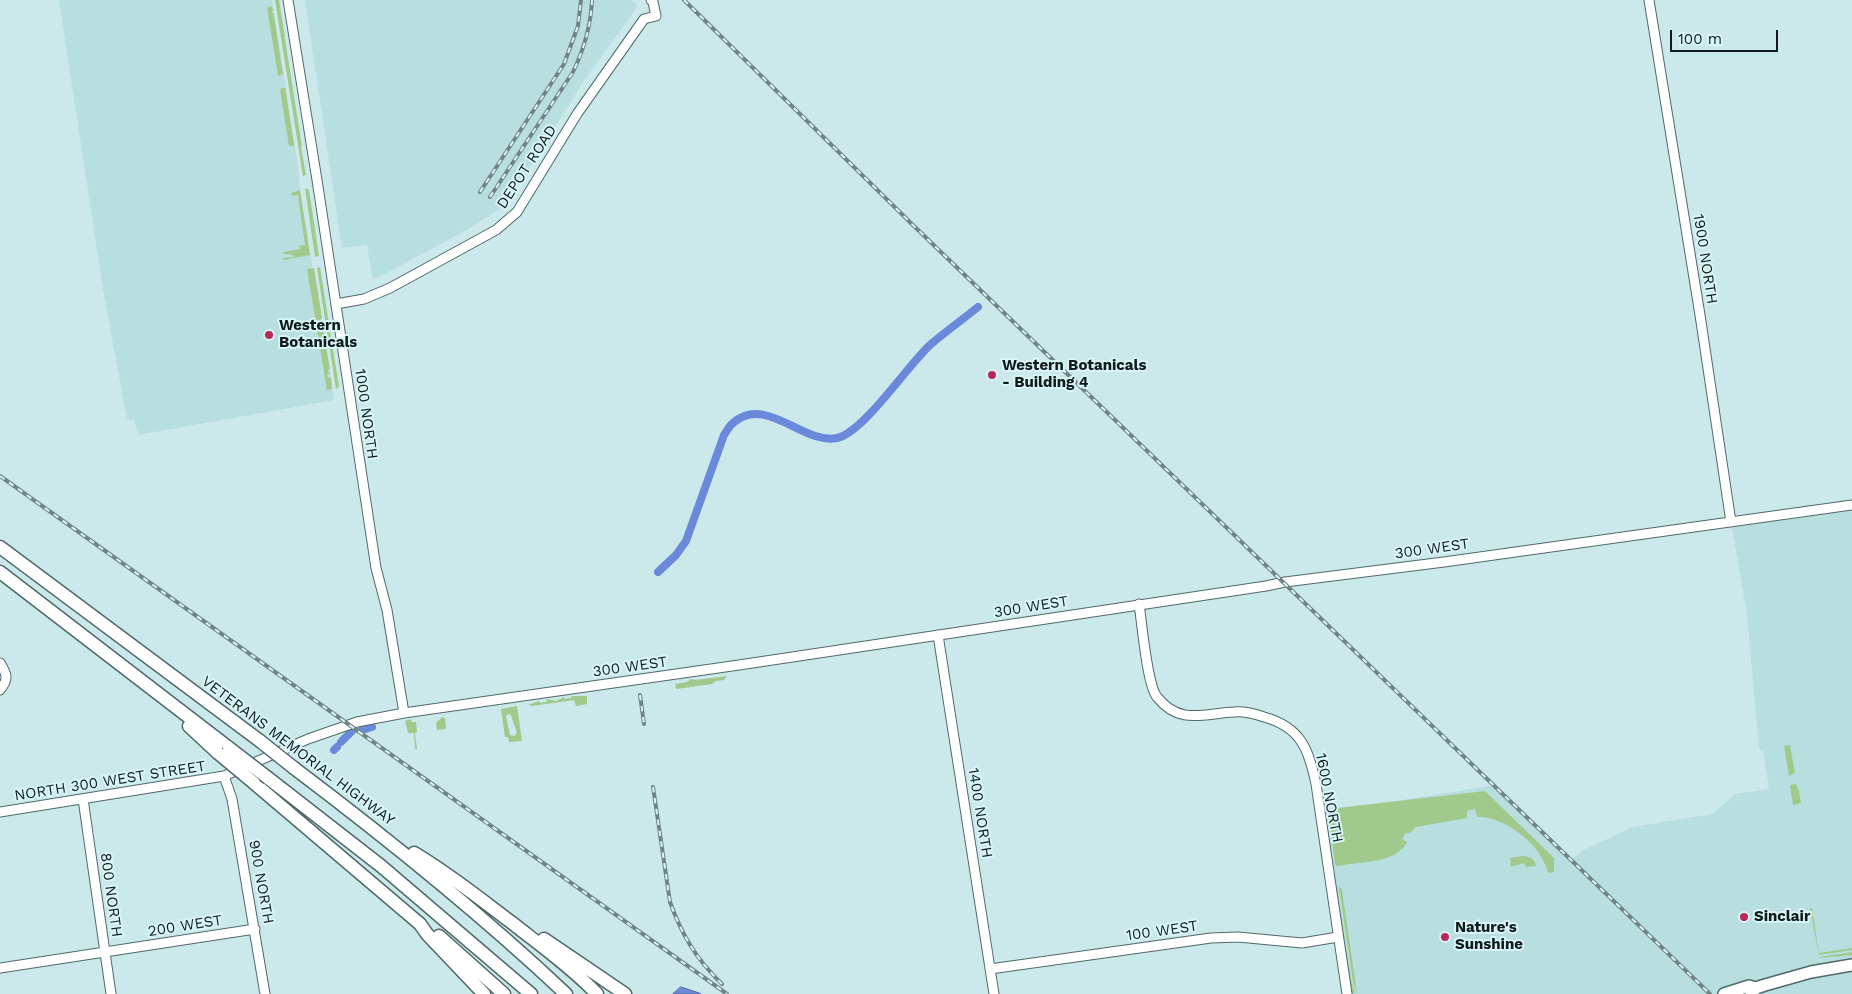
<!DOCTYPE html>
<style>
body{margin:0}
#map{position:relative;width:1852px;height:994px;overflow:hidden;background:#cbe8ea;font-family:"Work Sans",sans-serif}
canvas{display:block}
.scale{position:absolute;left:1670px;top:30px;width:108px;height:22px;box-sizing:border-box;border:2px solid #101b1c;border-top:0;padding-left:6px;font-size:15px;line-height:18px;white-space:nowrap;color:#101b1c;-webkit-text-stroke:4px #d8f5f7;paint-order:stroke}
</style>
<div id="map">
<canvas width="1852" height="994"></canvas>
<div class="scale">100 m</div>
</div>
<script>
const g = document.querySelector('canvas').getContext('2d');
g.lineJoin = 'round';
function paint(path, color) { g.fillStyle = color; g.fill(path, 'evenodd'); }
function strokePath(path, color, width, dash) { g.strokeStyle = color; g.lineWidth = width; g.lineCap = dash ? 'butt' : 'round'; g.setLineDash(dash || []); g.stroke(path); }
function label(font, color, halo, rows, align = 'center') {
  g.font = font + ' "Work Sans",sans-serif'; g.lineWidth = 4; g.setLineDash([]); g.textBaseline = 'middle'; g.strokeStyle = halo; g.fillStyle = color; for (const [text, x, y, turn = 0] of rows) {
    g.save(); g.translate(x, y); g.rotate((+turn || 0) * Math.PI / 180); g.textAlign = isNaN(turn) ? turn : align; if (halo) g.strokeText(text, 0, 0); g.fillText(text, 0, 0); g.restore();
  }
}
paint(new Path2D(`
 M59 0H272L298 167 300 190 334 400 138 435 134 419 127 420 103 289Z
 M305 0H632L638 6 583 82 515 191 498 210 465 231 373 280 367 245 342 248Z
 M1852 505V994H1351L1323 813 1495 785 1572 860 1584 850 1633 827 1712 814 1736 794 1769 789 1763 751H1760L1759 747 1747 614 1731 522Z`), '#b8dee0');
paint(new Path2D(`
 M275 0H279L285 37 284 38 285 39 302 147H301L306 175 303 176Z
 M271 6 273 9 272 13H274L273 16 274 17 283 74 279 76 278 75 267 8Z
 M282 88H286L285 92 286 93 294 145 293 146H289L280 89Z
 M305 188 309 190 319 256 315 257Z
 M300 190 310 255 284 260 283 258 295 257 290 254H283L284 252 300 249 299 246 305 245 298 195 292 196 291 193Z
 M320 267 339 387 336 389 317 268Z
 M314 268 322 318 320 320H322L324 334 323 335H324L330 369 328 370 330 374H327L328 378 331 377 332 389 327 390 307 269Z
 M727 676 724 680 716 681 712 684 676 689 675 684 687 682 691 679 695 680Z
 M572 696H587V704L576 706 574 700 532 706 528 705 539 701 540 703 546 702 547 699 556 701 564 697 565 699 571 698Z
 M517 706 522 741 509 742 508 737H505L501 709ZM508 714 511 715 517 733 514 736 510 735 506 716Z
 M442 717 445 718 446 727 445 729 437 730 436 723Z
 M410 719 412 722H416L417 732 415 733 417 749H415L414 733H408L405 721Z
 M1793 745 1790 746 1795 773 1789 776 1784 746Z
 M1796 784 1799 791 1801 803 1793 805 1790 785Z
 M1485 791 1554 858V872L1548 873C1542 845 1505 816 1477 817L1475 809 1467 811V818L1416 827 1411 832 1405 834 1402 839 1407 842C1396 863 1365 861 1344 865L1336 866 1335 864 1328 809Z
 M1522 856C1528 856 1535 858 1536 866L1526 867 1524 863 1511 867 1510 858Z
 M1336 886 1337 888 1351 980 1355 993H1352Z
 M1340 887 1342 890 1357 993 1353 982 1339 888Z
 M1810 908H1812L1819 953 1852 948V950L1819 955Z
 M1852 952V955L1819 958 1820 957Z`), '#a0ca8b');
const water = new Path2D(`
 M681 987 699 993 701 994H673Z`);
paint(water, '#6b89da');
strokePath(water, '#5068a1', 1);
strokePath(new Path2D(`
 M658 572 676 555 686 541 724 435C727 431 729 426 733 423 766 394 803 445 837 438 863 433 908 365 930 345 945 332 962 320 978 307
 M362 730 372 727
 M341 742 352 731
 M334 750 337 747`), '#6b89da', 8);
const minor = new Path2D(`
 M288 0 317 180 376 568 387 610 404 713
 M1649 0 1700 315 1731 522
 M336 304 364 299 390 288 496 230 517 212 577 114 644 19 656 16 653 2 651 0
 M1139 604C1142 623 1147 685 1157 697 1180 726 1205 713 1234 712 1244 711 1255 714 1264 717 1301 727 1309 750 1316 784L1347 994
 M938 635 994 994
 M0 663C7 674 9 679 0 690
 M224 776 232 799 265 994
 M83 799 111 994
 M0 812 224 776 308 739 357 722 404 713 739 665 1266 586 1285 582 1444 562 1852 505
 M0 968 255 929
 M990 969 1211 938 1238 937 1302 943 1338 937`);
const major = new Path2D(`
 M1724 994 1749 986 1756 988
 M1751 994 1756 988 1765 985 1811 972 1852 965`);
const highway = new Path2D(`
 M0 547 260 741
 M0 572 229 748
 M189 726 218 753
 M294 768C388 839 480 913 566 994
 M268 778 381 866 531 994
 M254 783 420 924 427 934 484 994
 M414 853C448 873 479 898 511 922 540 945 571 967 597 994
 M439 936 504 994
 M544 939 625 994`);
strokePath(minor, '#4f696b', 11);
strokePath(major, '#4f696b', 14);
strokePath(highway, '#4f696b', 15);
strokePath(minor, '#fff', 9);
strokePath(major, '#fff', 11);
strokePath(highway, '#fff', 12);
const rail = new Path2D(`
 M684 0 916 228 1710 994
 M480 192 564 64 578 26 581 0
 M490 197 573 72C584 49 591 26 592 0
 M0 476 727 994
 M640 695 644 724
 M653 787 670 902C682 935 696 959 722 984`);
strokePath(rail, '#708486', 4);
strokePath(rail, '#d8f5f7', 2, [5.5]);
const highwayBridge = new Path2D(`
 M260 741 294 768
 M229 748 268 778
 M218 753 254 783`);
strokePath(highwayBridge, '#4f696b', 15, []);
strokePath(highwayBridge, '#fff', 12);
for (const [x, y, r, color] of [
 [269,335,5,"#b72959"],
 [992,375,5,"#b72959"],
 [1744,917,5,"#b72959"],
 [1445,937,5,"#b72959"]
]) { const dot = new Path2D(); dot.arc(x, y, r, 0, 2 * Math.PI); g.fillStyle = color; g.fill(dot); strokePath(dot, '#d8f5f7', 2); }
label('15px', '#101b1c', '#d8f5f7', [
 ["DEPOT ROAD",527,167,-57],
 ["1900 NORTH",1705,259,81],
 ["1000 NORTH",366,414,82],
 ["300 WEST",1432,549,-8],
 ["300 WEST",1031,607,-9],
 ["300 WEST",630,667,-8],
 ["VETERANS MEMORIAL HIGHWAY",298,751,37],
 ["NORTH 300 WEST STREET",110,781,-9],
 ["1600 NORTH",1329,798,79],
 ["1400 NORTH",980,813,81],
 ["900 NORTH",261,882,80],
 ["800 NORTH",111,895,82],
 ["200 WEST",185,926,-9],
 ["100 WEST",1162,931,-8]
]);
label('bold 15px', '#101b1c', '#d8f5f7', [
 ["Western",279,326],
 ["Botanicals",279,343],
 ["Western Botanicals",1002,366],
 ["- Building 4",1002,383],
 ["Sinclair",1754,917],
 ["Nature's",1455,928],
 ["Sunshine",1455,945]
], 'left');
</script>
